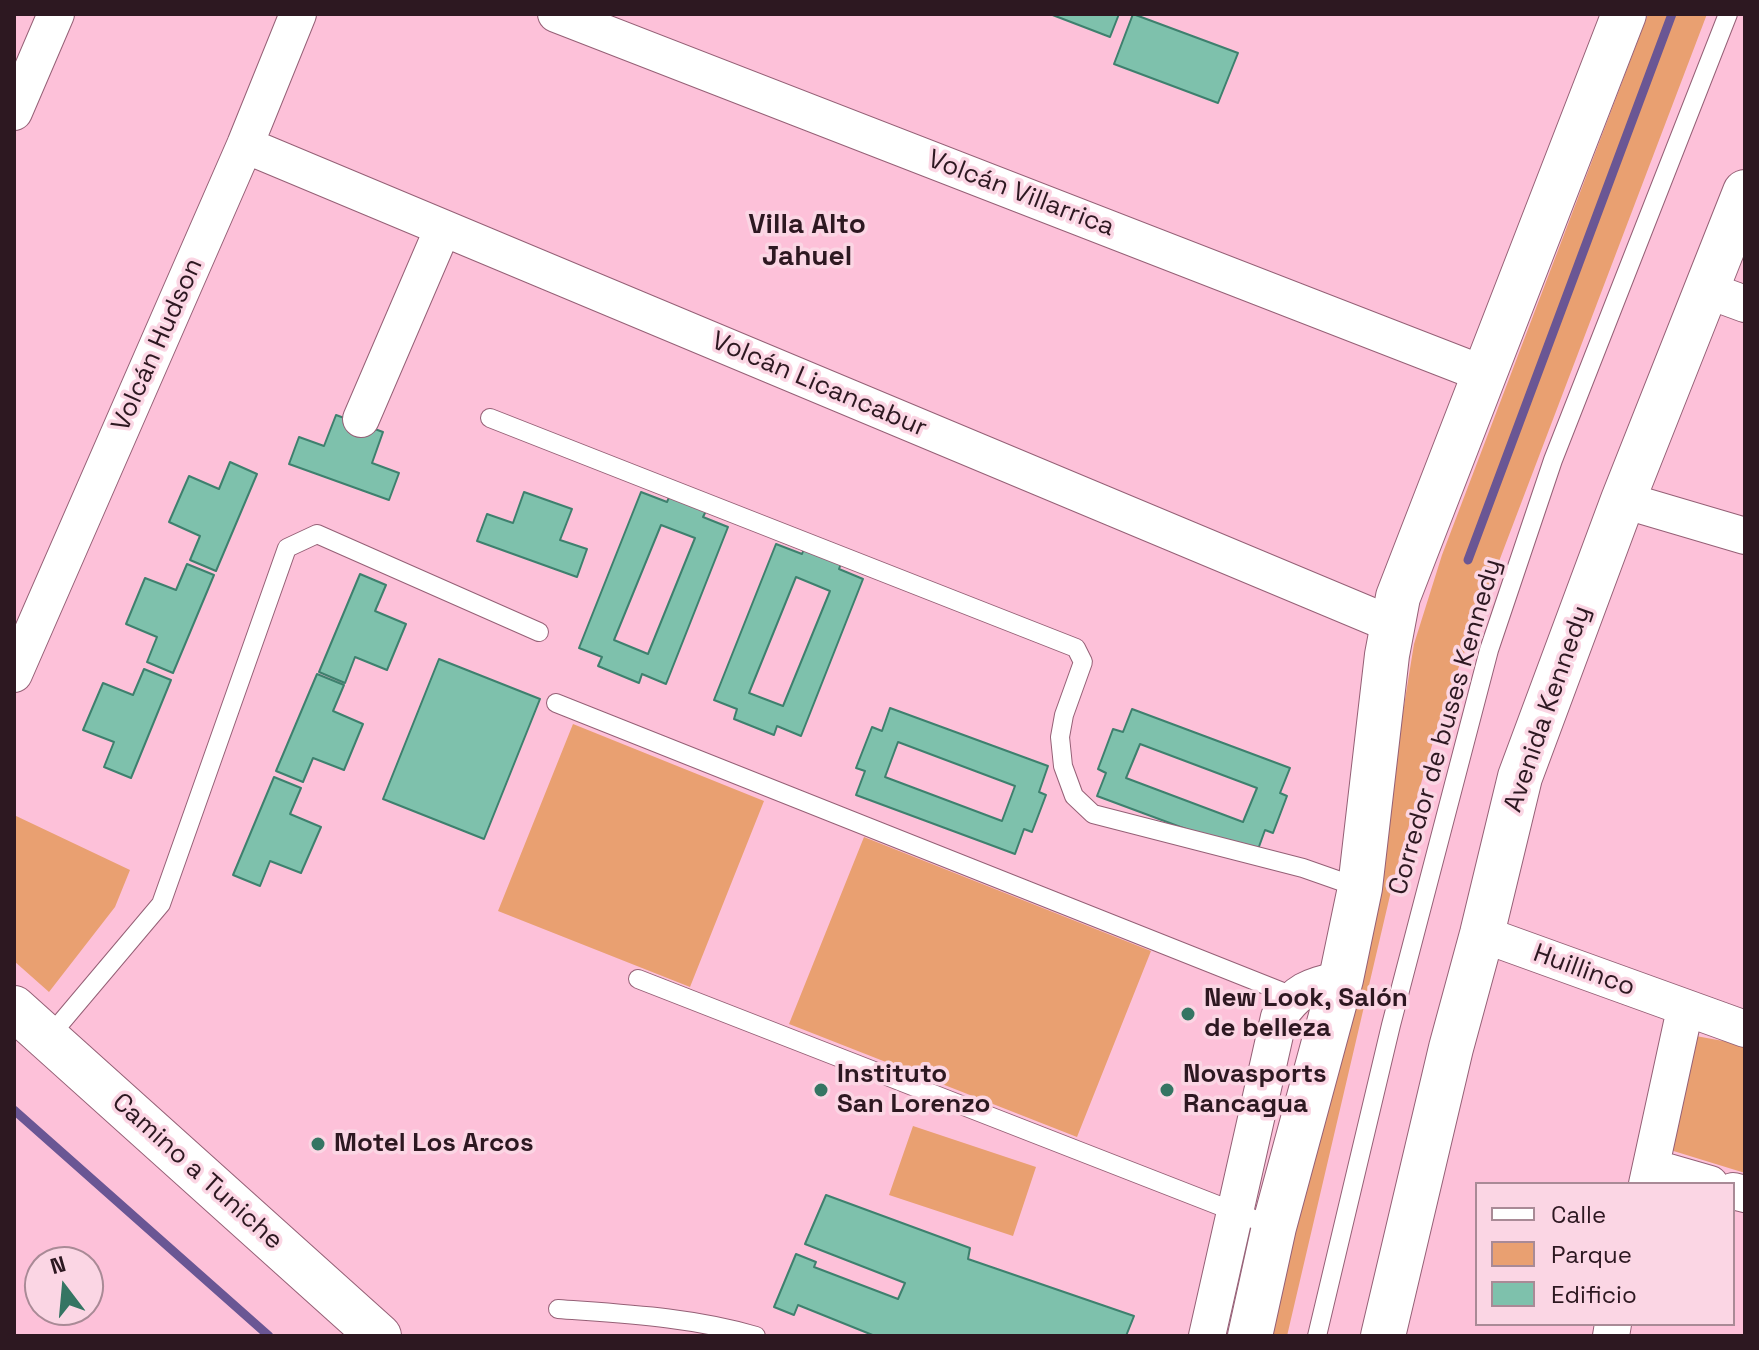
<!DOCTYPE html>
<meta charset="utf-8">
<style>
body{margin:0}
#map{position:relative;width:1759px;height:1350px;overflow:hidden;background:#fdc1d9;font-family:"Space Grotesk",sans-serif}
canvas{display:block}
.frame{position:absolute;inset:0;border:16px solid #2d1821;pointer-events:none}
.legend{position:absolute;left:1475px;top:1182px;width:260px;height:144px;box-sizing:border-box;background:#fbd6e4;border:2px solid #a98a96;margin:0;padding:10px 14px;list-style:none;font-size:24px;color:#2d1821}
.legend li{display:flex;align-items:center;gap:16px;height:40px}
.legend b{width:40px;border:2px solid #a98a96}
.north{position:absolute;left:24px;top:1246px;width:80px;height:80px;box-sizing:border-box;background:#fbd6e4;border:2px solid #a98a96;border-radius:50%;rotate:344deg;font-size:22px;font-weight:700;line-height:32px;text-align:center;color:#2d1821}
.north::after{content:'';display:block;margin:auto;width:28px;height:36px;background:#357563;clip-path:polygon(50% 0,100% 100%,50% 72%,0 100%)}
</style>
<div id="map">
<canvas width="1759" height="1350"></canvas>
<div class="frame"></div>
<ul class="legend">
<li><b style="height:10px;background:#fff"></b>Calle</li>
<li><b style="height:22px;background:#e9a071"></b>Parque</li>
<li><b style="height:22px;background:#7ec1ac"></b>Edificio</li>
</ul>
<div class="north">N</div>
</div>
<script>
const g = document.querySelector('canvas').getContext('2d');
g.lineJoin = 'round';
function paint(path, color) { g.fillStyle = color; g.fill(path, 'evenodd'); }
function strokePath(path, color, width, dash) { g.strokeStyle = color; g.lineWidth = width; g.lineCap = dash ? 'butt' : 'round'; g.setLineDash(dash || []); g.stroke(path); }
function label(font, color, halo, rows, align = 'center') {
  g.font = font + ' "Space Grotesk",sans-serif'; g.lineWidth = 7; g.setLineDash([]); g.textBaseline = 'middle'; g.strokeStyle = halo; g.fillStyle = color; for (const [text, x, y, turn = 0] of rows) {
    g.save(); g.translate(x, y); g.rotate((+turn || 0) * Math.PI / 180); g.textAlign = isNaN(turn) ? turn : align; if (halo) g.strokeText(text, 0, 0); g.fillText(text, 0, 0); g.restore();
  }
}
paint(new Path2D(`
 M1648 14H1707L1441 714 1395 874 1287 1336H1259L1388 804 1414 644 1442 555Z
 M573 724 764 801 690 987 498 911Z
 M14 815 130 870 115 907 49 992 14 961Z
 M864 837 1151 951 1077 1137 789 1024Z
 M1685 1034 1745 1045V1173L1667 1149Z
 M913 1126 1036 1167 1013 1236 889 1195Z`), '#e9a071');
strokePath(new Path2D(`
 M1468 560 1672 14
 M14 1110 269 1336`), '#6a5694', 9);
const building = new Path2D(`
 M1050 14H1119L1110 37Z
 M1133 14 1238 53 1218 103 1114 64Z
 M336 415 383 432 372 463 399 473 389 500 289 464 299 437 324 446Z
 M230 462 257 474 216 571 190 560 200 536 169 522 189 476 219 489Z
 M524 492 572 509 560 540 587 549 577 577 477 541 487 514 513 523Z
 M641 492 667 502 670 495 707 509 703 517 728 527 666 684 642 674 639 683 598 666 602 657 579 648ZM661 525 695 538 648 654 614 640Z
 M776 544 802 554 805 546 842 561 839 569 863 579 801 736 777 726 774 735 734 719 737 709 714 700ZM796 577 830 591 783 706 749 693Z
 M187 564 214 575 173 673 147 662 157 637 126 624 145 578 176 590Z
 M360 574 386 585 375 611 406 624 387 670 355 657 345 683 319 672Z
 M439 659 540 699 484 839 383 799Z
 M144 669 171 680 131 778 104 767 114 742 83 730 103 683 133 695Z
 M317 674 344 685 333 711 363 724 344 770 313 758 303 782 276 771Z
 M890 708 1048 766 1039 792 1046 795 1032 832 1024 829 1015 854 856 795 865 771 856 768 872 727 882 731ZM898 742 1015 786 1002 821 885 777Z
 M1132 709 1290 768 1280 793 1287 796 1273 833 1265 830 1256 855 1097 796 1106 773 1098 769 1113 729 1123 732ZM1140 744 1257 788 1243 822 1126 778Z
 M274 777 301 788 290 814 321 827 301 873 270 861 260 886 233 875Z
 M826 1195 970 1248 968 1259 1134 1316 1126 1336H875L798 1305 794 1315 774 1307 796 1254 816 1262 814 1267 898 1299 905 1283 805 1244Z`);
paint(building, '#7ec1ac');
strokePath(building, '#3e806e', 2);
const lane = new Path2D(`
 M490 418 1076 648 1083 662 1064 715 1060 737 1063 766 1074 796 1093 814 1303 868 1360 888
 M556 703 1293 996
 M638 979 1274 1227
 M48 1038 161 904 287 548 317 534 539 632
 M558 1309C625 1314 691 1317 756 1336
 M1317 1336 1391 1025 1489 650 1553 460 1728 14`);
const street = new Path2D(`
 M556 14 1486 375
 M14 112 56 14
 M245 145 1393 625
 M1707 290 1745 304
 M361 419 443 228
 M1623 500 1745 536
 M14 674 245 145 298 14
 M1482 934 1745 1029
 M1651 1167 1710 1184
 M1647 1184 1685 1009
 M1733 1191 1745 1194
 M1207 1336 1279 1017C1298 989 1309 987 1341 979
 M1611 1336 1613 1324`);
const primary = new Path2D(`
 M14 1008 379 1336
 M1250 1336 1274 1227 1341 979 1360 888 1387 655 1398 597 1624 14
 M1383 1336 1451 1048 1482 934 1520 777 1623 500 1745 192`);
strokePath(lane, '#956076', 20);
strokePath(street, '#956076', 38);
strokePath(primary, '#956076', 46);
strokePath(lane, '#fff', 18);
strokePath(street, '#fff', 36);
strokePath(primary, '#fff', 44);
for (const [x, y, r, color] of [
 [1188,1014,8,"#357563"],
 [821,1090,8,"#357563"],
 [1167,1090,8,"#357563"],
 [318,1144,8,"#357563"]
]) { const dot = new Path2D(); dot.arc(x, y, r, 0, 2 * Math.PI); g.fillStyle = color; g.fill(dot); strokePath(dot, '#fbd6e4', 3); }
label('26px', '#2d1821', '#fbd6e4', [
 ["Volcán Villarrica",1021,194,21],
 ["Volcán Hudson",158,345,-66],
 ["Volcán Licancabur",819,385,23],
 ["Avenida Kennedy",1548,709,-71],
 ["Corredor de buses Kennedy",1446,727,-74],
 ["Huillinco",1584,971,20],
 ["Camino a Tuniche",197,1172,42]
]);
label('bold 26px', '#2d1821', '#fbd6e4', [
 ["New Look, Salón",1204,999],
 ["de belleza",1204,1029],
 ["Instituto",837,1075],
 ["San Lorenzo",837,1105],
 ["Novasports",1183,1075],
 ["Rancagua",1183,1105],
 ["Motel Los Arcos",334,1144]
], 'left');
label('bold 28px', '#2d1821', '#fbd6e4', [
 ["Villa Alto",807,225],
 ["Jahuel",807,257]
]);
</script>
